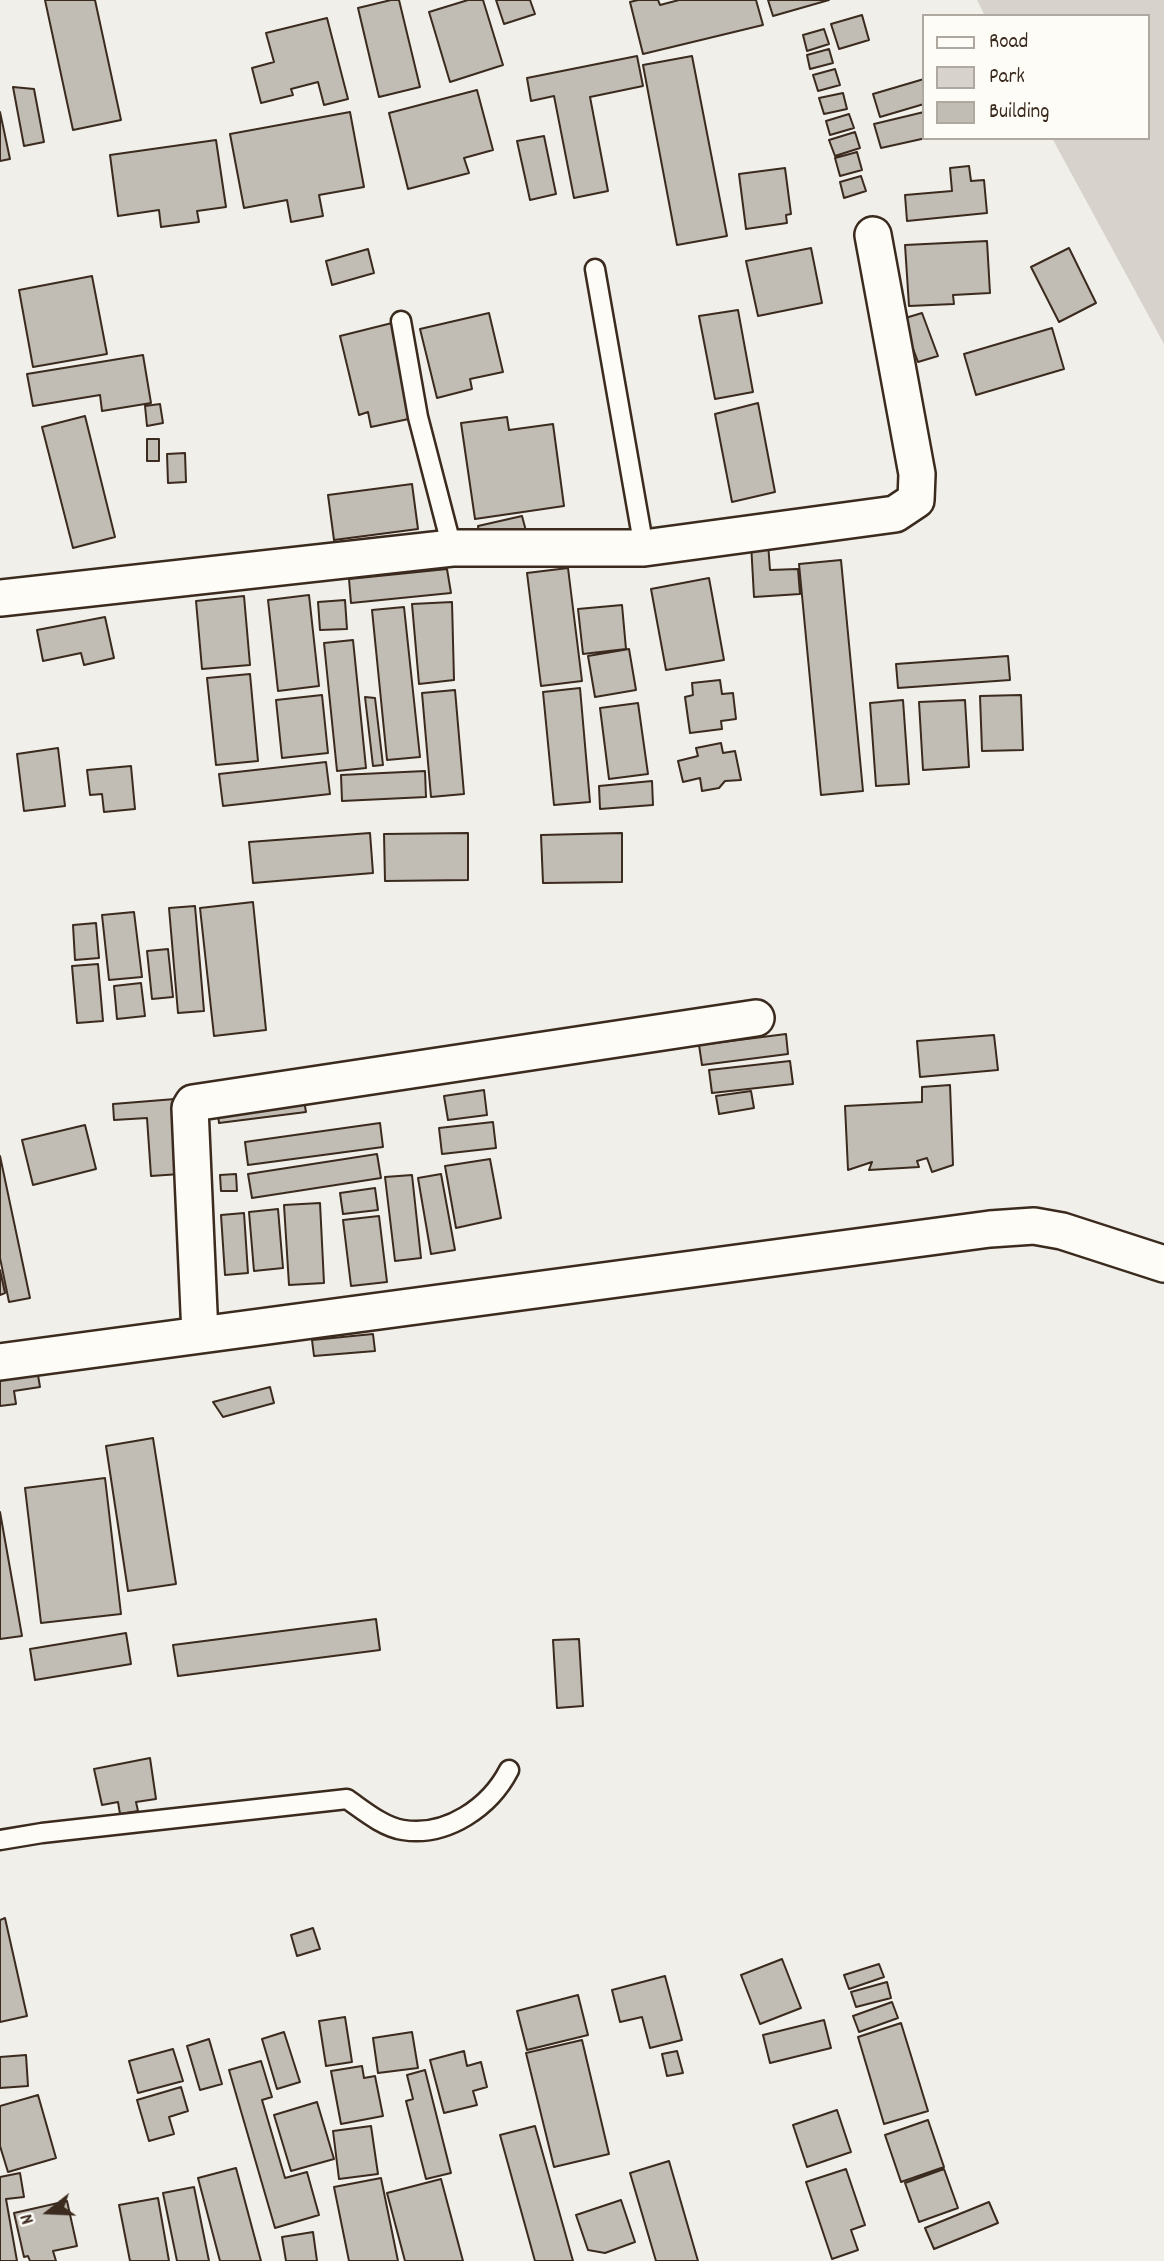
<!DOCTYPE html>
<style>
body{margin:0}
#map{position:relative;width:1164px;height:2261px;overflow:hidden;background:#f1efea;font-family:Dekko,sans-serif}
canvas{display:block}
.legend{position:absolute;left:922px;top:14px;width:228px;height:126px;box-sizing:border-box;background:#fdfcf7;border:2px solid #afa8a0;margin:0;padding:9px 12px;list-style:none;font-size:21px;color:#3b2a1e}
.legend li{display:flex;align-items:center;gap:14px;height:35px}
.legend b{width:35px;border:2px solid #afa8a0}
.north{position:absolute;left:14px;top:2177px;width:70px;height:70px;-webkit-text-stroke:5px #fdfcf7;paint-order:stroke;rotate:252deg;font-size:19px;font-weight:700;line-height:28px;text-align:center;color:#3b2a1e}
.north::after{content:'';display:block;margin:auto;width:24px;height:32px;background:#3b2a1e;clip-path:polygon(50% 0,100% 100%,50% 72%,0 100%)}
</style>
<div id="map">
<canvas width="1164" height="2261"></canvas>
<ul class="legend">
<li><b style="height:9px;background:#fdfcf7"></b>Road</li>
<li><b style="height:19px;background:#d7d2cc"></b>Park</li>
<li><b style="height:19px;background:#c1bcb4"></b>Building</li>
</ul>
<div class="north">N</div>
</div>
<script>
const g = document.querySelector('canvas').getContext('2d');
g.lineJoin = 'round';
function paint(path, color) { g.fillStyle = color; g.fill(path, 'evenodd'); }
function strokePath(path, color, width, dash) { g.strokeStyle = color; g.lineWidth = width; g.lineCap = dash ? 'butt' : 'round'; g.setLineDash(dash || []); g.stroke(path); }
paint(new Path2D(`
 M977 0H1164V344L1052 138H1148V16H985Z`), '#d7d2cc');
const building = new Path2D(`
 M45 0H95L121 120 73 130Z
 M391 0H399L420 87 379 97 358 8Z
 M468 0H483L503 65 450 82 429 12Z
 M496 0H530L535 14 504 24Z
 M638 0H658L660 5 679 0H756L763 25 643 54 630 2Z
 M768 0H829L773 16Z
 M862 15 869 40 839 49 831 24Z
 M327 18 348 99 324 105 318 82 291 89 293 95 261 103 252 68 274 62 266 33Z
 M824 29 829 44 807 51 803 35Z
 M829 49 833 63 810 69 807 55Z
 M637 56 643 86 590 97 608 191 574 198 554 96 531 101 527 78Z
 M692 56 727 236 677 245 643 65Z
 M835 69 840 85 818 91 813 75Z
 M924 79V104L880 117 873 94Z
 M13 87 34 89 44 142 24 146Z
 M477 90 493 150 464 158 469 173 408 189 389 113Z
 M843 93 847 109 824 114 819 98Z
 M0 112 10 159 0 161Z
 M350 112 364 187 319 195 323 216 291 222 287 200 244 208 230 134Z
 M924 112V138H926L881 148 874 124Z
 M849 114 854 128 830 135 826 121Z
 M855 132 860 148 835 156 829 140Z
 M544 136 556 194 530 200 517 141Z
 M216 140 226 207 197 211 199 222 161 227 159 210 118 216 110 155Z
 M857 152 862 170 840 176 835 158Z
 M969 166 971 181 984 180 987 213 907 221 905 195 952 191 950 168Z
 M785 168 791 214 786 215 787 223 746 229 739 174Z
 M861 176 866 191 844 198 840 182Z
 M987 241 990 293 953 295 954 304 909 306 905 245Z
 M811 248 822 303 758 316 746 261Z
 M1069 248 1096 303 1059 322 1031 267Z
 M368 249 374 273 332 285 326 261Z
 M92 276 107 354 33 367 19 290Z
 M738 310 753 392 715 399 699 316Z
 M489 313 503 372 470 379 472 389 437 398 420 329Z
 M922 313 938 356 918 362 902 319Z
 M396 322 418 417 371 427 368 412 359 415 340 336Z
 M1052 328 1064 369 976 395 964 354Z
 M143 355 151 403 102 411 100 395 33 406 27 374Z
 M758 403 775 492 732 502 715 414Z
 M160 404 163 423 147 426 145 406Z
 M85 416 115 537 73 548 42 427Z
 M507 417 509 430 553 424 564 506 475 519 461 423Z
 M147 439H159V461H147Z
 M185 453 186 482 168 483 167 454Z
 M412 484 418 529 334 540 328 495Z
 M522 516 526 531 480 541 478 526Z
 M751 543H768L770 570 798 569 800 594 754 597Z
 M841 560 863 791 821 795 799 564Z
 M568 568 582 681 541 686 527 573Z
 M447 569 451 593 351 603 349 579Z
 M709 578 724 660 666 670 651 589Z
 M309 595 319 686 278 691 268 600Z
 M244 596 250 665 202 669 196 601Z
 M345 600 347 629 320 630 318 602Z
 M452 602 454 680 419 684 412 604Z
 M622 605 626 649 583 654 578 609Z
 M404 607 420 757 387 760 372 610Z
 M105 617 114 658 84 665 81 653 43 661 37 630Z
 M353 640 366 768 337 771 324 643Z
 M629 649 636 690 595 697 588 656Z
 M1008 656 1010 680 898 688 896 664Z
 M250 674 258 761 216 765 207 678Z
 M720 680 722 694 733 693 736 719 721 721 722 729 690 733 685 697 693 695 692 683Z
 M580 688 590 802 554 805 543 692Z
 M455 690 464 794 431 797 422 693Z
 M322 695 328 753 282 758 276 700Z
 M1021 695 1023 750 982 751 980 696Z
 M365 697 375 698 383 765 373 766Z
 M903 700 909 784 876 786 870 703Z
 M965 700 969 767 923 770 919 702Z
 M638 703 648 774 609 779 600 708Z
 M721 743 723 753 735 751 741 780 725 781 719 788 702 791 700 778 683 782 678 761 698 756 696 748Z
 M58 748 65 806 24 811 17 754Z
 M326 762 330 794 223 806 219 774Z
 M131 766 135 809 104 812 102 794 90 795 87 770Z
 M425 771 426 797 342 801 341 775Z
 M652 781 653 805 600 809 599 786Z
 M370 833 373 873 253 883 249 842Z
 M468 833V880L385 881 384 834Z
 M622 833V882L543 883 541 835Z
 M253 902 266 1030 214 1036 200 908Z
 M195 906 204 1011 178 1013 169 908Z
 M134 912 142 977 109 980 102 915Z
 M96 923 99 958 75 960 73 925Z
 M168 949 173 997 152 999 147 951Z
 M98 964 103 1021 77 1023 72 966Z
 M141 983 145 1016 117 1019 114 986Z
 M786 1034 788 1054 702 1065 699 1045Z
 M994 1035 998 1070 920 1077 917 1041Z
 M790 1061 793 1084 712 1093 709 1070Z
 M950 1085 953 1165 932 1172 927 1158 917 1161 919 1167 869 1170 872 1162 848 1170 845 1106 922 1102V1087Z
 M484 1090 487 1115 448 1120 444 1096Z
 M751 1091 754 1108 719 1114 716 1096Z
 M303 1095 306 1112 219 1123 217 1106Z
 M175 1099 180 1174 151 1176 147 1118 114 1120 113 1104Z
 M493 1122 496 1148 442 1154 439 1128Z
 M380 1123 383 1147 248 1165 245 1142Z
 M85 1125 96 1169 33 1185 22 1140Z
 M377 1154 381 1178 252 1198 248 1174Z
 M0 1156 30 1298 9 1302 0 1258Z
 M490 1159 501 1218 456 1228 445 1166Z
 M236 1174 237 1191H221L220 1175Z
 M441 1174 455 1250 431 1254 418 1178Z
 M412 1175 421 1258 395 1261 385 1177Z
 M375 1188 378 1210 343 1214 340 1193Z
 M320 1203 324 1283 289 1285 284 1205Z
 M278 1209 283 1268 254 1271 249 1212Z
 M244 1213 248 1273 225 1275 221 1215Z
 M379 1216 387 1282 351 1286 343 1220Z
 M0 1270 5 1293 0 1295Z
 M373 1334 375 1351 314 1356 312 1340Z
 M37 1369 40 1387 14 1391 16 1404 0 1406V1374Z
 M270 1387 274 1403 223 1417 213 1402Z
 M153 1438 176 1584 128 1591 106 1446Z
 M105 1478 121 1614 41 1623 25 1488Z
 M0 1512 22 1636 0 1639Z
 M376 1619 380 1650 178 1676 173 1645Z
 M126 1633 131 1664 35 1680 30 1649Z
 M579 1639 583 1706 557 1708 553 1640Z
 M150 1758 156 1799 136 1802 138 1811 120 1814 118 1802 102 1805 94 1769Z
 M5 1918 27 2016 0 2022V1920Z
 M313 1928 320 1949 297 1956 291 1935Z
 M782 1959 801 2008 760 2024 741 1975Z
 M879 1964 884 1977 849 1989 844 1975Z
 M665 1976 682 2040 650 2048 642 2017 620 2022 612 1990Z
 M887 1982 891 1998 856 2007 851 1992Z
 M578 1995 588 2035 527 2050 517 2011Z
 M892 2002 898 2018 859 2032 853 2016Z
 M345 2017 352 2062 326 2066 319 2021Z
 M824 2020 831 2048 770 2063 763 2035Z
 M901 2023 928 2111 884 2124 858 2037Z
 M284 2032 300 2082 277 2089 262 2039Z
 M412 2032 418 2068 378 2073 373 2038Z
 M209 2039 222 2084 200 2090 187 2046Z
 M582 2040 609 2154 554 2167 526 2053Z
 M173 2049 183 2081 138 2093 129 2061Z
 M464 2051 467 2066 481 2062 487 2087 473 2091 477 2105 444 2113 430 2060Z
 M677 2051 683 2073 667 2076 662 2054Z
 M26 2055 28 2086 0 2088V2057Z
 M261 2061 272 2097 262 2100 285 2178 307 2172 319 2215 275 2228 229 2070Z
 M362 2066 364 2078 375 2076 383 2116 341 2124 331 2071Z
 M425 2070 451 2173 426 2179 406 2101 413 2099 407 2075Z
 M181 2087 188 2111 169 2117 174 2134 149 2141 137 2100Z
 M38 2095 56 2158 8 2172 0 2146V2106Z
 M317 2102 334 2159 291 2171 274 2115Z
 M837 2110 851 2152 807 2167 793 2125Z
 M928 2120 944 2167 901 2182 885 2135Z
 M371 2126 378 2174 339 2179 333 2131Z
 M535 2126 573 2261H535L500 2135Z
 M669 2161 698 2261H656L630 2173Z
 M236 2168 261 2261H220L198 2178Z
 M846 2169 865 2225 851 2230 858 2250 832 2259 806 2182Z
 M944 2169 958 2208 919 2222 905 2183Z
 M20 2173 24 2197 6 2199 17 2261H0V2177Z
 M381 2178 398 2261H349L334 2187Z
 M441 2179 463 2261H405L387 2193Z
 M194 2187 209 2261H177L163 2193Z
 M158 2198 169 2261H130L119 2205Z
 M621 2200 635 2242 605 2253 588 2250 576 2215Z
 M67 2201 77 2246 53 2251 56 2261H30L28 2256 24 2257 14 2213Z
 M989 2202 998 2223 934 2249 925 2228Z
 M313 2232 317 2261H286L282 2237Z`);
paint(building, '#c1bcb4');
strokePath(building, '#3b2a1e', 2);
const service = new Path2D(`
 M595 269 644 548
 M401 321 418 417 452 548
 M0 1840 42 1833 347 1799C363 1810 383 1827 403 1830 447 1837 490 1807 509 1770`);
const minor = new Path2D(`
 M0 598 452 548H644L895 514 916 500 917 474 873 235
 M200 1335 190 1108 193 1103 756 1018
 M0 1362 990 1229 1034 1226 1062 1231 1164 1264`);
strokePath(service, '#3b2a1e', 23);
strokePath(minor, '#3b2a1e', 40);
strokePath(service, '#fdfcf7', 18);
strokePath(minor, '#fdfcf7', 35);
</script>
